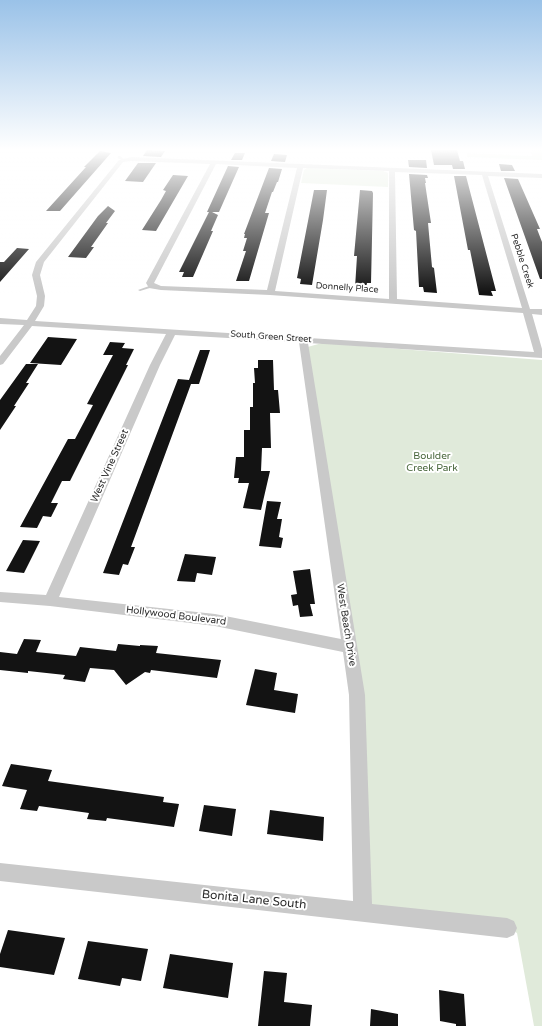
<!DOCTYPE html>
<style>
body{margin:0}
canvas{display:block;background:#fff}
</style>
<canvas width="542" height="1026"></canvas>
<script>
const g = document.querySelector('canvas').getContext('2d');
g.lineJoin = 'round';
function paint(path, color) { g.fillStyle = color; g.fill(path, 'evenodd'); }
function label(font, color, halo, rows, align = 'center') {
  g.font = font + ' "Varela Round",sans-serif'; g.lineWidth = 4; g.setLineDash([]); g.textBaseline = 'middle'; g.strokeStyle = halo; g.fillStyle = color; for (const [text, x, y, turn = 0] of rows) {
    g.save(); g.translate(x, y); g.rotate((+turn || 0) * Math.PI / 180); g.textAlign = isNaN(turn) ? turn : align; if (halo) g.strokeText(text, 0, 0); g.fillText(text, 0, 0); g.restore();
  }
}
paint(new Path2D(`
 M531 150H542V160L467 157V153L532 156Z
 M307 168 383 171 388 173V187L301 183 304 170Z
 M322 343 542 360V1026H534L517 933 507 928 381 922 362 886 357 694 304 348Z`), '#e0eada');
paint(new Path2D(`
 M147 150 165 151 161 157 143 156Z
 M431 150H457L460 161H463L465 169H453L452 165H434Z
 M100 151 111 153 60 211H46L86 167H84Z
 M235 153H245L242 160H231Z
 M274 154 287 155 285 162 271 161Z
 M408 160H426L427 168 409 167Z
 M138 163H156L143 182 125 181Z
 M499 164 512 165 515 171H501Z
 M228 166 239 167 219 212H212L218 215 211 231H213L193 277H182L184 272H179L209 212H207Z
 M269 168 282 169 278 182H277L273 192H272L265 213H269L249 281H236L246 251H243L247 238H244L245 234H244Z
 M409 174 427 175 428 178H425L426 183H425L431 223H428L432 267 434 268 437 293 424 292 423 287H419L416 231 414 230Z
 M173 175 188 176 156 231 142 230 161 200 166 191 163 190Z
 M454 176H466L496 291H491L493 296 479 295 470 250H468Z
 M504 178 518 179 540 229H537L542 242V279H540Z
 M314 190H327L323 220 312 285 300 284 301 279 297 278Z
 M360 190 372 191 373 193 371 283H367L366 288H355L357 256H354Z
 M108 206 115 211 106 223H108L91 247H94L86 258 68 257 98 216Z
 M17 248 29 249 0 282V262H4Z
 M48 337 77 339 61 365 30 363Z
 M110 342 125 343 122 348 134 349 126 365H128L70 481H62L51 503H58L51 517 43 516 37 528 20 527 68 439H75L93 405 87 404 113 355H103Z
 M200 350H210L199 384H191L131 547H135L128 565 123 564 119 575 103 573 178 379 189 380Z
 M258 360H273L274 390H278L280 413H270L271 448H262L261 471H270L261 510 243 508 249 483H238L239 478H234L236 457H244V430H250V407H253V383H255L254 368H258Z
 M26 364H38L26 383H29L14 406H16L0 430V400Z
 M267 501 281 502 277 519H282L279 537 283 538 281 548 259 546Z
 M23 540 40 541 24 573 6 571Z
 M185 554 216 557 212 575 197 573 195 582 177 581Z
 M310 569 315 604H310L313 616 300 617 298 605 293 606 291 595 297 594 293 571Z
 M24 639 41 640 36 652 76 656 80 647 116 651 118 644 140 646V645L158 646 156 653 221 660 217 678 151 670 150 673 145 672 126 685 114 670 90 668 85 682 63 679 65 675 28 671V673L0 670V652L17 654Z
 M255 669 277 673 274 690 298 694 295 713 246 705Z
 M11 764 52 770 48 781 164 797 163 802 179 804 174 827 107 818 106 821 87 819 89 813 39 806 37 811 20 809 27 790 2 786Z
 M204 805 236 809 232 836 199 831Z
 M270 810 324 817 323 841 267 834Z
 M8 930 65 938 54 975 0 967V954Z
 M88 941 148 949 141 981 122 978 120 986 78 979Z
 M170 954 233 963 228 998 163 988Z
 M264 971 287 973 284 1002 312 1005 310 1026H258Z
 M439 990 464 994 466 1026H456V1024L440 1021Z
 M371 1009 398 1014V1026H370Z`), '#131313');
paint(new Path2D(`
 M118 156H120L125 160 123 161 118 158Z
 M152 285 154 286 153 287 140 291 138 290Z`), '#c9c9c9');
paint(new Path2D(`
 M131 157 542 174V178L488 176 530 309H542V315L532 314 542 349V358L308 343 365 695 372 904 507 918 514 921 517 928 514 935 507 938 0 881V863L353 901 349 695 343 652 215 626 50 606 0 602V592L46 595 150 365 166 334 32 326 3 364 0 365V356L24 325 0 324V318L27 320 36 306 37 296 32 275 36 262 119 160ZM131 161 210 164 146 283 149 288 161 290 270 295 523 313 534 352 35 321 44 306 45 296 40 275 44 262 123 162ZM216 164 297 168 267 290 161 286 154 283ZM303 168 389 171V299L275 291ZM395 172 482 175 522 308 397 299ZM175 335 299 342 341 639 215 614 59 597 160 365Z`), '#c9c9c9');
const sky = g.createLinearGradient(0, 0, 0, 293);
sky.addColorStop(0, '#9ac2e8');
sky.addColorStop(0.51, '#fff');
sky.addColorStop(1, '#ffffff00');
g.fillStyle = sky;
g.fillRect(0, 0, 542, 293);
label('9px', '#2c2c2c', '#fff', [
 ["Pebble Creek",522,261,72],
 ["Donnelly Place",347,288,4],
 ["South Green Street",271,337,4]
]);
label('10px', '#48663b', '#fff', [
 ["Boulder",432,456],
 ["Creek Park",432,468]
]);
label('10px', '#2c2c2c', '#fff', [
 ["West Vine Street",110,466,-66],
 ["Hollywood Boulevard",176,616,7],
 ["West Beach Drive",346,625,81]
]);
label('12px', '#2c2c2c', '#fff', [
 ["Bonita Lane South",254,900,6]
]);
</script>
